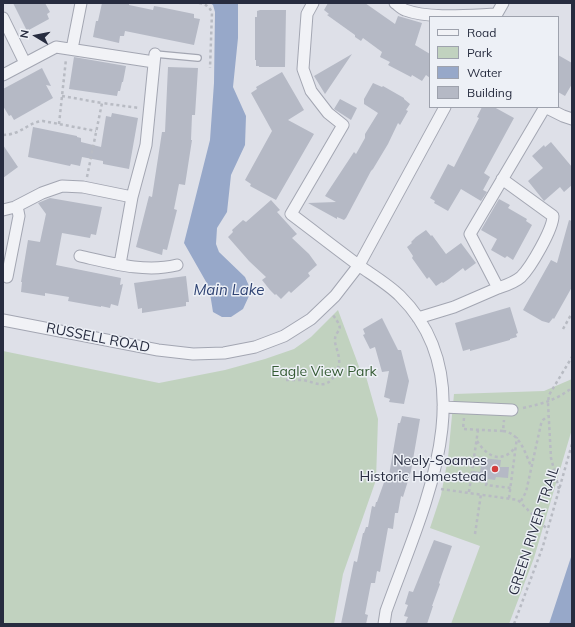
<!DOCTYPE html>
<style>
body{margin:0}
#map{position:relative;width:575px;height:627px;overflow:hidden;background:#dee0e8;font-family:Mulish,sans-serif}
canvas{display:block}
.frame{position:absolute;inset:0;border:4px solid #272c3f;pointer-events:none}
.legend{position:absolute;left:429px;top:16px;width:130px;height:92px;box-sizing:border-box;background:#edf0f6;border:1px solid #9ea2ad;margin:0;padding:5px 7px;list-style:none;font-size:12px;color:#272c3f}
.legend li{display:flex;align-items:center;gap:8px;height:20px}
.legend b{width:20px;border:1px solid #9ea2ad}
.north{position:absolute;left:16px;top:16px;width:40px;height:40px;-webkit-text-stroke:3px #edf0f6;paint-order:stroke;rotate:280deg;font-size:11px;font-weight:700;line-height:16px;text-align:center;color:#272c3f}
.north::after{content:'';display:block;margin:auto;width:14px;height:18px;background:#272c3f;clip-path:polygon(50% 0,100% 100%,50% 72%,0 100%)}
</style>
<div id="map">
<canvas width="575" height="627"></canvas>
<div class="frame"></div>
<ul class="legend">
<li><b style="height:5px;background:#f1f2f6"></b>Road</li>
<li><b style="height:11px;background:#c1d2bf"></b>Park</li>
<li><b style="height:11px;background:#97a8c9"></b>Water</li>
<li><b style="height:11px;background:#b5b9c5"></b>Building</li>
</ul>
<div class="north">N</div>
</div>
<script>
const g = document.querySelector('canvas').getContext('2d');
g.lineJoin = 'round';
function paint(path, color) { g.fillStyle = color; g.fill(path, 'evenodd'); }
function strokePath(path, color, width, dash) { g.strokeStyle = color; g.lineWidth = width; g.lineCap = dash ? 'butt' : 'round'; g.setLineDash(dash || []); g.stroke(path); }
function label(font, color, halo, rows, align = 'center') {
  g.font = font + ' Mulish,sans-serif'; g.lineWidth = 3; g.setLineDash([]); g.textBaseline = 'middle'; g.strokeStyle = halo; g.fillStyle = color; for (const [text, x, y, turn = 0] of rows) {
    g.save(); g.translate(x, y); g.rotate((+turn || 0) * Math.PI / 180); g.textAlign = isNaN(turn) ? turn : align; if (halo) g.strokeText(text, 0, 0); g.fillText(text, 0, 0); g.restore();
  }
}
paint(new Path2D(`
 M338 310 361 372 365 373 378 419 376 480 343 574 334 624H3V351L159 383 225 370 265 359 294 349 311 337Z
 M572 379V429L534 558 509 624H451L480 546 430 528 441 495 448 458 454 394 544 391Z`), '#c1d2bf');
paint(new Path2D(`
 M210 3H238V38L233 87 246 116 245 145 231 175 227 212 217 228 216 244 219 252 245 277 249 286 250 292 249 296 243 309 231 317H222L213 312 209 287 184 243 210 140 214 83 215 12 213 5Z
 M572 554V624H549Z`), '#97a8c9');
paint(new Path2D(`
 M13 3H45L50 12 47 14 49 19 27 31Z
 M102 3H129V5L153 10 154 6 160 7 194 14V18L200 19 194 45 125 31 124 36H120L119 43 93 37 96 21H98Z
 M328 3H365L395 24 398 16 422 23 415 45 430 54V78L426 75 422 81 412 75 411 77 388 65 390 62 380 57 382 52 363 38 361 41 355 37V35L327 15 329 14 324 10Z
 M260 10H286L285 67H259V66H256V60H255V17H257V11Z
 M352 54 325 94 314 76Z
 M558 55 572 63V84L565 96 558 92Z
 M74 57 126 66 123 82H122L120 91H118L117 96 69 89Z
 M168 67 198 68 195 115H192L191 140H192L185 185 179 184 174 209 177 210 167 250 163 249 162 255 136 247 149 196 152 197 162 132H165Z
 M42 68 51 86 46 85 53 98 14 120 11 115 9 116 3 106V89Z
 M282 72 304 110 288 120 314 134 276 200 250 186 251 184 245 180 272 131 251 93 257 89 256 87Z
 M373 83 382 87 383 86 404 98V99L410 104 406 110 408 111 400 125 398 123 388 144 373 169 371 171 346 218 344 220 337 217V219L308 203 336 202 325 196 354 152 356 154 365 138V134L378 113 364 104V99Z
 M340 99 357 108 351 120 334 109Z
 M482 107H494L514 118 484 173 490 177 483 190 487 192 481 201 461 189 448 211 434 203 435 201 430 198 448 164 454 167 479 118 477 117Z
 M112 113 138 118 129 169 103 164V161L82 157 80 166 71 164 70 166 28 157 33 127 77 136V137L81 138V142L101 147 106 116 111 117Z
 M551 142 572 167V185L564 192 560 187 544 201 528 181 543 168 532 156 544 145 545 147Z
 M3 145 18 167 3 178Z
 M50 198 102 207 96 235 91 234 90 238 62 233 56 265 121 278 120 285 123 284 118 306 111 304 110 308 101 306V307L68 301 69 297 45 293V296L21 292 22 282H21L28 240 40 242 46 214 38 203Z
 M499 199 510 205 508 208 527 219 526 221 532 225 513 260 507 256 505 258 491 250 497 239 481 230Z
 M271 200 280 210 277 212 297 234 292 238 309 254 317 265 308 273 310 276 291 293 289 291 281 299 276 294 275 295 270 290 262 280 266 277 249 261 228 237 233 232 232 230 243 220 246 222Z
 M569 220 572 221V287L554 319 553 318 549 323 542 321 523 310 551 260 557 263Z
 M426 230 431 236 432 235 446 254 461 243 476 263 465 271 463 268 449 279 443 283 442 282 436 286 429 277 427 279 412 258 413 256 407 247 412 243 411 242 416 237Z
 M186 276 189 302H186V306L142 313V308L138 309 134 283Z
 M510 307 518 333 516 334 517 337 510 339V340L470 351V349L463 351 455 323Z
 M382 318 398 350H401L409 381 404 404 389 402 390 399 384 397 389 371 382 372 375 347 370 349 363 335 365 334 363 329Z
 M402 416 420 419 411 471 403 497 401 496 398 513H395L393 529 388 528 380 572 377 571 375 583H371L365 614 368 615 366 624H341L354 561 357 562 363 533H364L366 527H368L372 506 375 507 376 502H377L387 474 389 475 398 423H400Z
 M482 458 501 460 500 467H509L508 478 496 477 495 480 488 479 487 483 472 481 473 471 480 472Z
 M434 540 452 546 442 574 439 583 440 584 432 606H433L427 624H405L408 617 404 616 408 605 405 604 409 591 413 592Z`), '#b5b9c5');
const lane = new Path2D(`
 M155 54 198 58`);
const street = new Path2D(`
 M313 3 307 14 303 69 311 91 328 113 343 125 291 214C315 232 338 250 361 267 374 276 389 285 400 296 488 383 420 515 386 611L384 624
 M395 3C398 5 402 9 405 10 429 19 470 15 496 14
 M495 17 503 3
 M3 18 25 63
 M72 49 81 3
 M3 75 56 47 154 62
 M3 210 15 207 42 193 62 186 83 187 132 197
 M80 256C111 263 145 273 177 265
 M120 264 132 197 146 145 155 54
 M7 277 19 216 17 206
 M498 288C507 285 514 283 521 277 531 267 553 229 553 216L502 179
 M418 318 454 307 498 288 470 234 545 107 563 116 572 119
 M3 320 158 350 193 354 224 353 255 347 284 336 311 319 335 296 359 265 445 107
 M443 407 512 410`);
strokePath(lane, '#a3a6b2', 8);
strokePath(street, '#a3a6b2', 13);
strokePath(new Path2D(`
 M199 3C206 4 208 6 212 12L210 68
 M62 96 102 103
 M59 124 66 59
 M3 135C21 135 28 122 43 121L96 131
 M87 177 102 103 139 108
 M563 329 572 313
 M286 380C291 380 297 380 302 380 316 382 325 391 335 375 337 370 340 365 339 360 339 354 336 348 335 342 334 327 348 334 332 314
 M523 408C544 403 554 401 572 388
 M464 418 463 429 503 431 504 420
 M503 431C520 433 525 453 531 466
 M477 441C483 450 492 460 504 456 508 455 512 451 515 448
 M487 483 486 485 511 488
 M441 489 518 500 547 529
 M559 489 551 458 548 403 549 395 572 357
 M469 492 478 430
 M509 498 517 437
 M521 501 526 492 541 424 543 420 548 416
 M475 534 481 494
 M514 624 543 546 572 444`), '#b8bbc3', 2.5, [3, 3]);
strokePath(lane, '#f1f2f6', 5.5);
strokePath(street, '#f1f2f6', 11);
for (const [x, y, r, color] of [
 [495,469,4,"#d23e3e"]
]) { const dot = new Path2D(); dot.arc(x, y, r, 0, 2 * Math.PI); g.fillStyle = color; g.fill(dot); strokePath(dot, '#edf0f6', 1.5); }
label('14px', '#272c3f', '#edf0f6', [
 ["RUSSELL ROAD",98,338,11],
 ["GREEN RIVER TRAIL",534,531,-72]
]);
label('14px', '#355b34', '#edf0f6', [
 ["Eagle View Park",324,372]
]);
label('14px', '#272c3f', '#edf0f6', [
 ["Neely-Soames",487,461],
 ["Historic Homestead",487,477]
], 'right');
label('italic 15px', '#304474', '#edf0f6', [
 ["Main Lake",229,290]
]);
</script>
